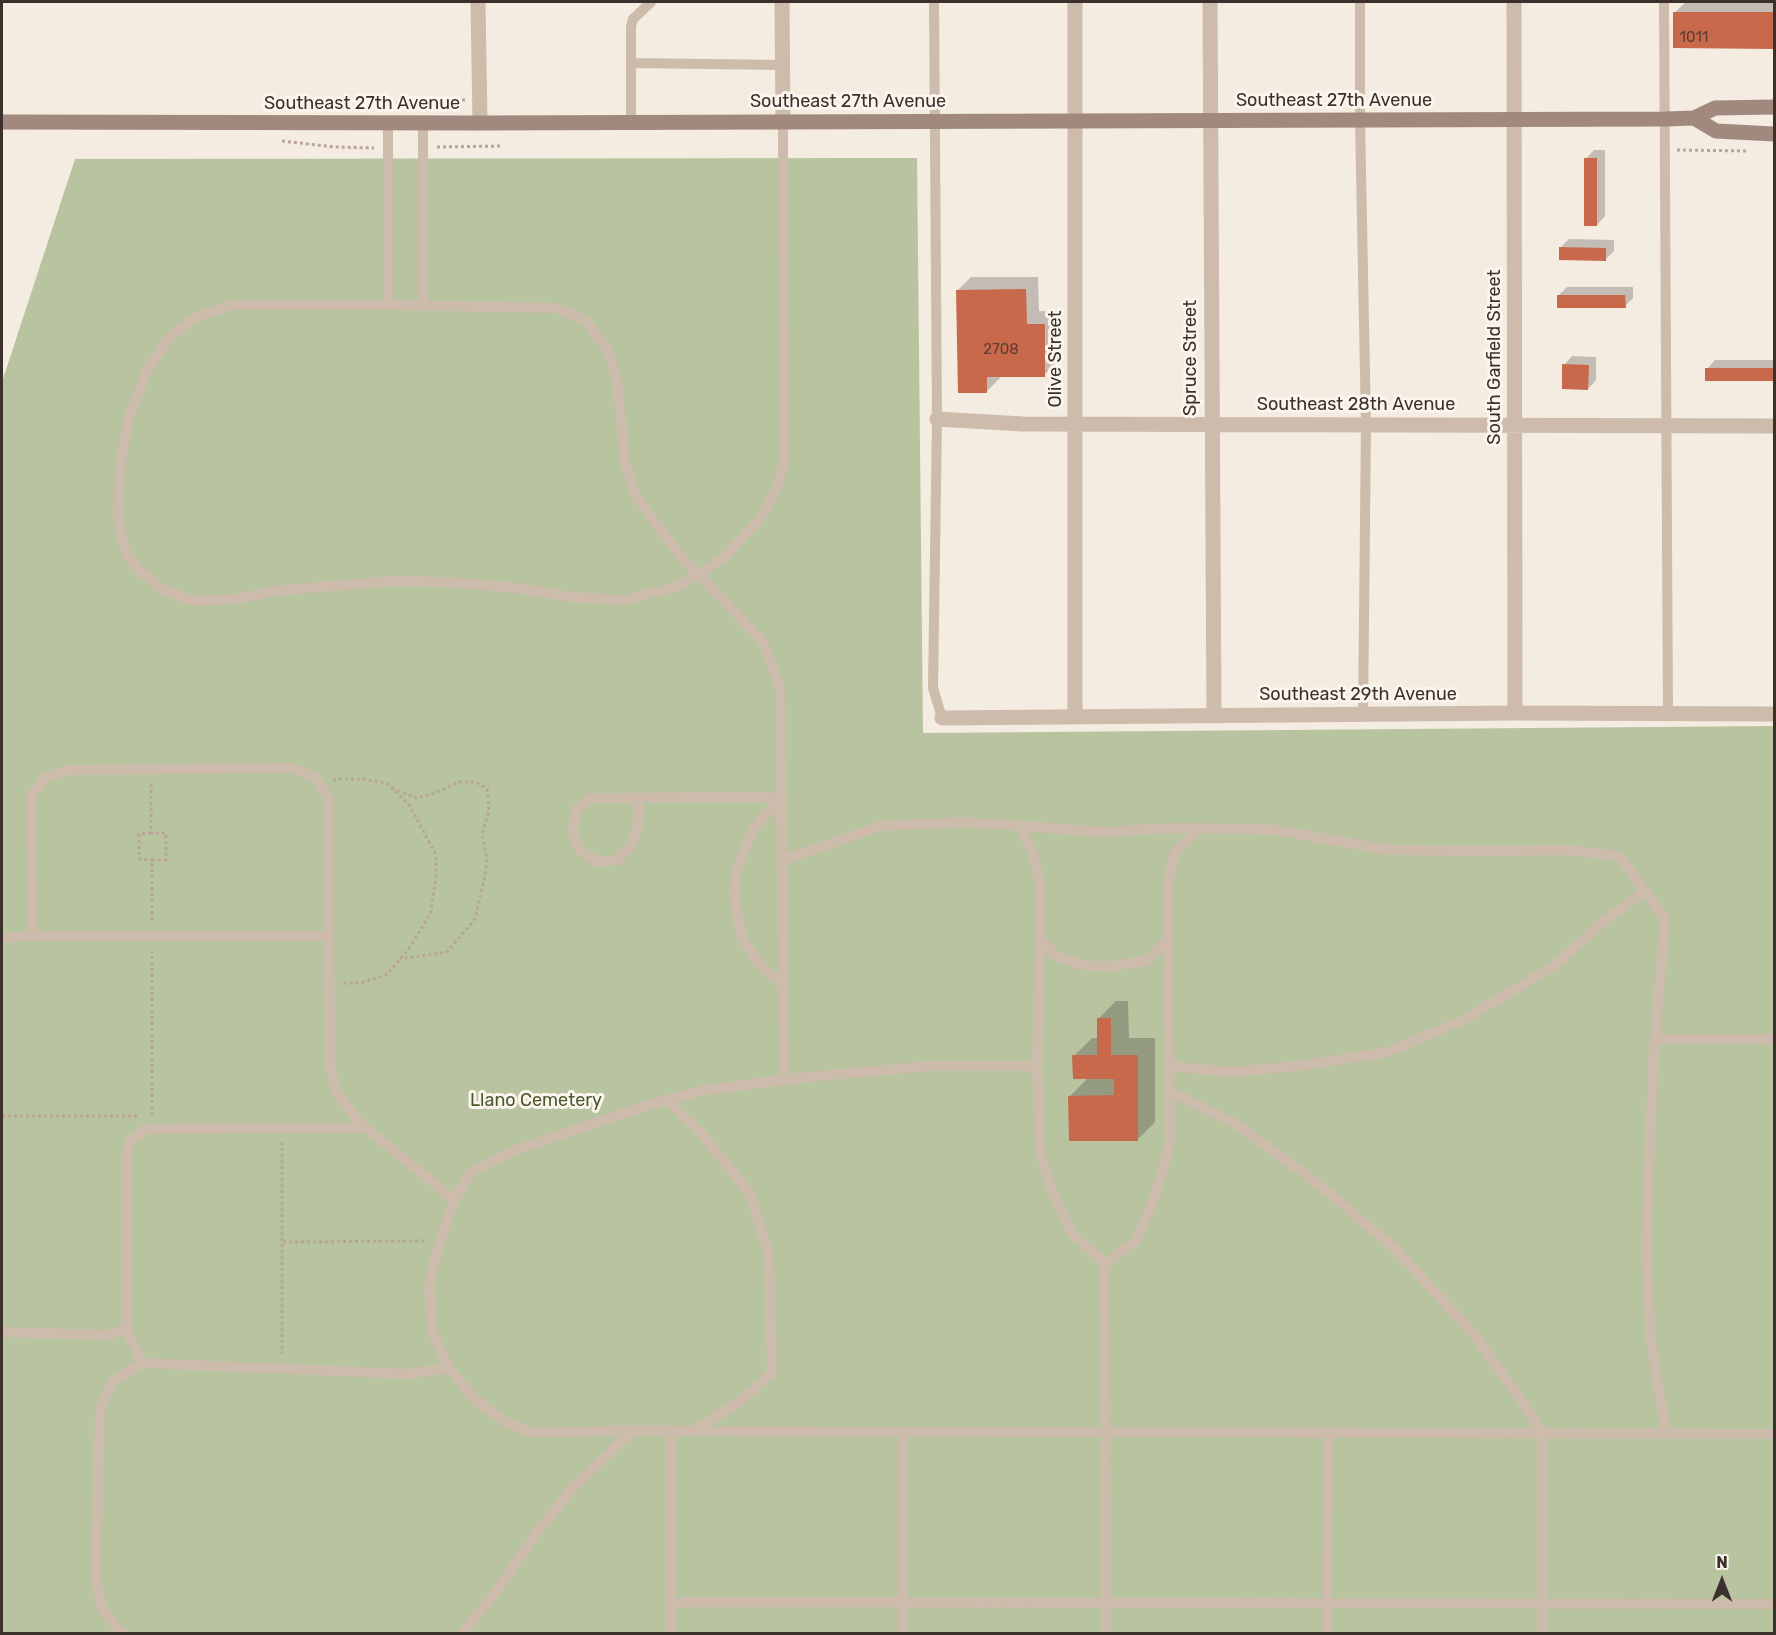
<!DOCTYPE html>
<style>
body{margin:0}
#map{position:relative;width:1776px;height:1635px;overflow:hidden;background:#f4ebe1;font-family:Rubik,sans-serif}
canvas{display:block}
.frame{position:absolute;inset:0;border:3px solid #3b302b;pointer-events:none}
.north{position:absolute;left:1692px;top:1551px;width:60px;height:60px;-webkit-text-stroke:4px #fbf5ee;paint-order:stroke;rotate:0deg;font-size:16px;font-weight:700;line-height:24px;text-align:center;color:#3b302b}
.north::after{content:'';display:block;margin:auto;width:21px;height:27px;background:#3b302b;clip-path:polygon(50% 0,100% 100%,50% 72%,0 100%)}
</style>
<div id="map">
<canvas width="1776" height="1635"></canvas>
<div class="frame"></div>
<div class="north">N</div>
</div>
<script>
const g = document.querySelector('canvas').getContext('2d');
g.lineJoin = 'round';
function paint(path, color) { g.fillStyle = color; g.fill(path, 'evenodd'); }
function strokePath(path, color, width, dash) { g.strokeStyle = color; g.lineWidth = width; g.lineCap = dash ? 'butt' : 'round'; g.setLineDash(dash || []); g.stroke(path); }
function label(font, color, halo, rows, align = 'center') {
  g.font = font + ' Rubik,sans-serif'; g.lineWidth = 6; g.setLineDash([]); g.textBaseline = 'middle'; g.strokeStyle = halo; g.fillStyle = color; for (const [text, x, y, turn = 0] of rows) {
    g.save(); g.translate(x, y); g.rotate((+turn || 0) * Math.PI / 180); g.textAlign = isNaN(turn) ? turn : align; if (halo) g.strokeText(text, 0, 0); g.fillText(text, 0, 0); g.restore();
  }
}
paint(new Path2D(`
 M917 158 923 733 1774 726V1633L2 1634V382L75 159Z`), '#b8c4a0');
paint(new Path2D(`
 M1686 2H1774V47H1674V13Z
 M1594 150H1605V216L1597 225 1586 159Z
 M1569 239 1614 240V251L1605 260 1561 247Z
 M971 277H1038L1039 311 1057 312V362L1044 375H1000V378L987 391 958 290Z
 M1567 287H1633V298L1625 306 1558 296Z
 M1572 356 1596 357V380L1588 389 1564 365Z
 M1715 360H1774V378L1773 379 1707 369Z
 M1116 1001H1128L1129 1038H1155V1122L1138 1139 1070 1096 1089 1077 1074 1056 1092 1038H1098V1019Z`), '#0003');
paint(new Path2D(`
 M1673 12H1774V49L1673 48Z
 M1584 158H1597V226H1584Z
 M1559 247 1606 248V261L1559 260Z
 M1026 289 1027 324H1045V377H987V393H958L956 290Z
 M1557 295H1625L1626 308H1557Z
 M1562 364 1589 365 1588 390 1562 389Z
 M1705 368H1773L1774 381H1705Z
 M1097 1018H1111V1055H1138V1141H1069L1068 1096 1114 1095V1079H1073L1072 1055H1097Z`), '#c8694b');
strokePath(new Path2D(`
 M372 104 451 100
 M450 107 451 100H465
 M282 141 335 147 374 148
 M437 147 502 146
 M1677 150 1749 151
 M333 780 337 779H363L388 784 410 806 436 855V875L431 913 408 950 386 975 360 983H344
 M151 784V833H166V860H152V923
 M392 788 416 798 432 794 459 782H476L487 789 489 810 482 835 487 859 484 881 475 919 447 952 400 959
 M151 833 139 834V859L152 860
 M152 1115V951
 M2 1116H138
 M282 1142V1354
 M283 1242 426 1241`), '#b9a596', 3, [3, 3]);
strokePath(new Path2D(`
 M934 2 937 419 933 688 942 718
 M1360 2V120L1366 425 1363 714
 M1664 2 1668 714
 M631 63 783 65
 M631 122V27L633 19 651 2
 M783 122 784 462 777 487 761 518 720 561 698 574 679 586 625 600 571 597 517 588 446 582 393 581 283 590 234 599 193 601 164 590 142 573 126 554 118 519 120 469 128 420 147 370 168 339 196 317 231 305H388L557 308 585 320 608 351 617 380 625 463 637 498 685 562 698 574 763 642 780 688 784 1080
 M423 123V305
 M388 305V123
 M639 798 637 831 631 846 617 860 598 862 580 851 572 832 576 809 591 798 754 797 781 798
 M781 798 754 828 736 870 734 896 742 939 758 962 783 986
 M1019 826 1033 853 1041 890 1037 1066 1040 1153 1054 1196 1072 1233 1105 1264 1136 1241 1155 1196 1170 1143 1168 883 1175 852 1199 828
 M782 860 881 826 964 822 1105 832 1168 828 1268 829 1390 850 1490 851 1567 850 1619 856 1665 918 1653 1063 1646 1248 1651 1341 1666 1434
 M32 936 31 795 47 776 70 770 291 768 315 777 328 797 330 1064 335 1091 361 1124 454 1200
 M2 938 32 936H329
 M1040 939 1056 956 1078 964 1105 967 1147 961 1168 939
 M1655 1039H1774
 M1169 1066 1230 1072 1298 1066 1388 1052 1463 1020 1551 968 1607 919 1645 891
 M1169 1091 1234 1123 1315 1181 1394 1248 1472 1332 1524 1404 1542 1433V1634
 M667 1100 701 1133 750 1193 769 1255 772 1373 740 1401 693 1431 633 1430 534 1433 505 1422 473 1397 449 1368 432 1332 429 1286 438 1247 454 1200 472 1171 508 1153 655 1103 705 1090 808 1077 930 1066H1037
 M1105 1264 1106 1634
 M126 1328 142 1363 409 1374 449 1368
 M2 1332 109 1335 126 1328V1156L130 1141 145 1129 366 1128
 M693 1431 1774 1434
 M903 1432V1634
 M670 1602 1774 1604
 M123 1634 118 1630 102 1608 96 1580 100 1408 112 1382 142 1363
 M462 1634 498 1589 538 1531 574 1487 633 1430
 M670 1634V1431
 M1327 1634 1328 1432`), '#cdbbac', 10);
strokePath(new Path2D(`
 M478 2 480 123
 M782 2 783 122
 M1210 2 1214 715
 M1514 2 1515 713
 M937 419 1023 424 1774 426
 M1075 717V2
 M942 718 1515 713 1774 714`), '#cdbbac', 15);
strokePath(new Path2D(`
 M1694 118 1716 131 1774 134
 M2 122 480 123 1665 119 1694 118 1715 108 1774 107`), '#a18a7d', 15);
label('15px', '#5e3e33', null, [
 ["1011",1694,38],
 ["2708",1001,350]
]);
label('18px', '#3b302b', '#fbf5ee', [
 ["Southeast 27th Avenue",1334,101],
 ["Southeast 27th Avenue",848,102],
 ["Southeast 27th Avenue",362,104],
 ["South Garfield Street",1495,357,-90],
 ["Spruce Street",1191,358,-90],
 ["Olive Street",1056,359,-90],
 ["Southeast 28th Avenue",1356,405],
 ["Southeast 29th Avenue",1358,695]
]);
label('18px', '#4a5a2e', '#fbf5ee', [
 ["Llano Cemetery",536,1101]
]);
</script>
